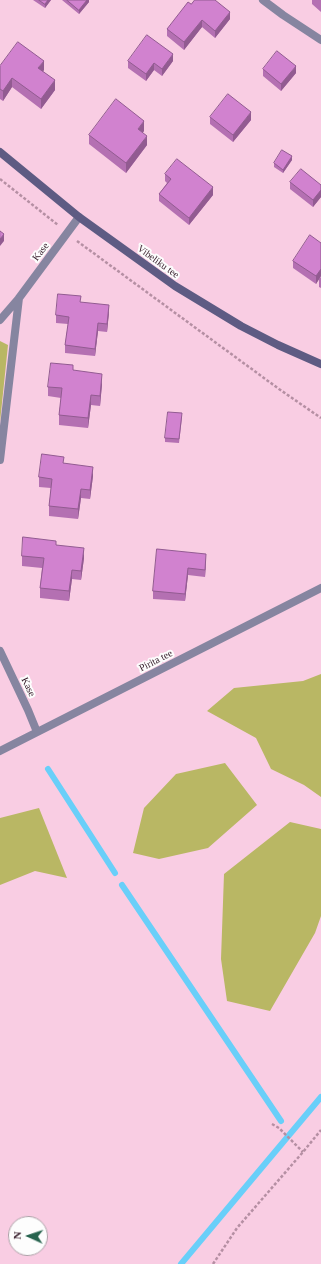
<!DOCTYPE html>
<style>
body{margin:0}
#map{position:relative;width:321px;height:1264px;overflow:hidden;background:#f9cde3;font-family:"Times New Roman",serif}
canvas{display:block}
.north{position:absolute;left:8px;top:1216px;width:40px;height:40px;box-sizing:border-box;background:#fdfdfd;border:1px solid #ada2a8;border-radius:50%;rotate:273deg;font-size:11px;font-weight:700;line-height:16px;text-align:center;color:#341a28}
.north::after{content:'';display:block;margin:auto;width:14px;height:18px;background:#26634e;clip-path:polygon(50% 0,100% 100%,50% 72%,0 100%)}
</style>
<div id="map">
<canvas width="321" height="1264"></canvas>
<div class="north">N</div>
</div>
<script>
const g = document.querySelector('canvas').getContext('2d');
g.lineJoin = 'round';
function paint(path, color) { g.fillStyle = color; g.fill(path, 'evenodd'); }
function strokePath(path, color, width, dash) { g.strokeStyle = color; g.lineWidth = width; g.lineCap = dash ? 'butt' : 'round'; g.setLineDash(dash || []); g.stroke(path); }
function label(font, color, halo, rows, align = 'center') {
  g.font = font + ' "Times New Roman",serif'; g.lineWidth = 4; g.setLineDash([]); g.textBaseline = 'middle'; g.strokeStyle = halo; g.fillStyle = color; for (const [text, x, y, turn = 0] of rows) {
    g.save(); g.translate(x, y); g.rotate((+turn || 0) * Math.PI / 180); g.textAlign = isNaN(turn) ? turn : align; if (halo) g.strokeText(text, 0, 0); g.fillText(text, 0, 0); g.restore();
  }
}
paint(new Path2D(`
 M0 341 8 345 0 422Z
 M321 674V797L304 785 271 769 256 738 207 711 234 688 303 681Z
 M225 763 257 805 208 848 159 859 133 853 144 808 176 774Z
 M39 808 67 878 35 871 0 885V818Z
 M290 822 321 829V916L315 933 270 1011 227 1001 221 959 224 874Z`), '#b9b764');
strokePath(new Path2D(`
 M48 769 115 873
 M122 885 281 1121
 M181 1264 321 1097`), '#69cff9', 6);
strokePath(new Path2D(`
 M0 179 58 225
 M77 241 279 389 321 418
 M272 1124 279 1128 303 1152
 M213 1264 237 1228 303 1152 321 1130`), '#b58fa3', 2.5, [3, 2]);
strokePath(new Path2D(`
 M263 0 283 15 321 40
 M0 320 19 298 79 217
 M0 460 19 298
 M0 651 28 710 37 732
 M0 751 321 588`), '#8685a0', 8);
strokePath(new Path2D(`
 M0 152 79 217 175 286 241 326 278 345 321 364`), '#5e5b83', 8);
paint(new Path2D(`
 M33 0H51L45 8Z
 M62 0H89V2L79 14Z
 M312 0H321V12L312 4Z
 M191 4 230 19 215 38 202 27 184 50 167 36V29Z
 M128 61H173L162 76 154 70 146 81 128 68Z
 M0 66 44 70 43 71 55 90 41 109 12 87 3 101 0 99Z
 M263 69 296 73 281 91 263 76Z
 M210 117 251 120 233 142 210 124Z
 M144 131 142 133 147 145 126 173 89 144V135Z
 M292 160 283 173 274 167V163Z
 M165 174 213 195 189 225 159 201V194L167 183 165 181Z
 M290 182 321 185V197L313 207 290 189Z
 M321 243V276L316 284 293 268V261Z
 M321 277V288L319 287V279Z
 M81 302 109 312 107 332 98 331 95 356 65 353V345L68 324 56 323V315Z
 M73 370 102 384 100 406 91 405 88 428 59 425V415L61 398 48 396V387Z
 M182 417 179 443 165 442V438Z
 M64 463 93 476 90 499 81 498 78 519 49 516V506L51 488 39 487V477Z
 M56 545 84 558 81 580 72 579 69 601 40 598V588L42 568 22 566V556Z
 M157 549 206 561 205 577 188 575 185 601 153 599V591Z`), '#b470b2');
paint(new Path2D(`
 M48 0H51L45 8V4Z
 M87 0H89V2L79 14V10Z
 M230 12V19L215 38V31Z
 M202 20V27L184 50V42Z
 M173 54V61L162 76V69Z
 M44 61V70L38 78V68Z
 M154 63V70L146 81V74Z
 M296 66V73L281 91V84Z
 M12 78V87L3 101V91Z
 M55 80V90L41 109V99Z
 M251 112V120L233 142V135Z
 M144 121V131L138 139V129Z
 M147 136V145L126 173V163Z
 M292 156V160L283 173V170Z
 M213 187V195L189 225V218Z
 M321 190V197L313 207V200Z
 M4 234V241L0 246V239Z
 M321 269V276L316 284V276Z
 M109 305V312L107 332V324Z
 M98 323V331L95 356V349Z
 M102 374V384L100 406V396Z
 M91 395V405L88 428V418Z
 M93 467V476L90 499V490Z
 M81 489V498L78 519V509Z
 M84 548V558L81 580V571Z
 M206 554V561L205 577V570Z
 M188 568V575L185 601V594Z
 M72 570V579L69 601V591Z`), '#925b91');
const building = new Path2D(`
 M39 0H48L45 4Z
 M67 0H87L79 10Z
 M195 0H215L230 12 215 31 202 20 184 42 167 29 188 2 191 4Z
 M147 35 173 54 162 69 154 63 146 74 128 61Z
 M18 42 44 61 38 68 55 80 41 99 12 78 3 91 0 89V66Z
 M277 51 296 66 281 84 263 69Z
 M228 94 251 112 233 135 210 117Z
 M116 99 144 121 138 129 147 136 126 163 89 135Z
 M282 150 292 156 283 170 274 163Z
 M177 159 213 187 189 218 159 194 171 179 165 174Z
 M301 169 321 185V190L313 200 290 182Z
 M0 231 4 234 0 239Z
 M310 235 321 243V269L316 276 293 261Z
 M58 294 81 296 80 302 109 305 107 324 98 323 95 349 65 345 69 317 56 315Z
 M51 363 73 365V370L102 374 100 396 91 395 88 418 59 415 62 388 48 387Z
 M168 412 182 413 179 439 165 438Z
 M42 454 64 457 63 463 93 467 90 490 81 489 78 509 49 506 52 479 39 477Z
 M23 537 56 541V545L84 548 81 571 72 570 69 591 40 588 44 558 22 556Z
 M157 549 206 554 205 570 188 568 185 594 153 591Z`);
paint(building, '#d182cf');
strokePath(building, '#925b91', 1);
label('10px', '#341a28', '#fdfdfd', [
 ["Kase",41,252,-53],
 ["Vibeliku tee",158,262,36],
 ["Pirita tee",156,661,-27],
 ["Kase",28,687,64]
]);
</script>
